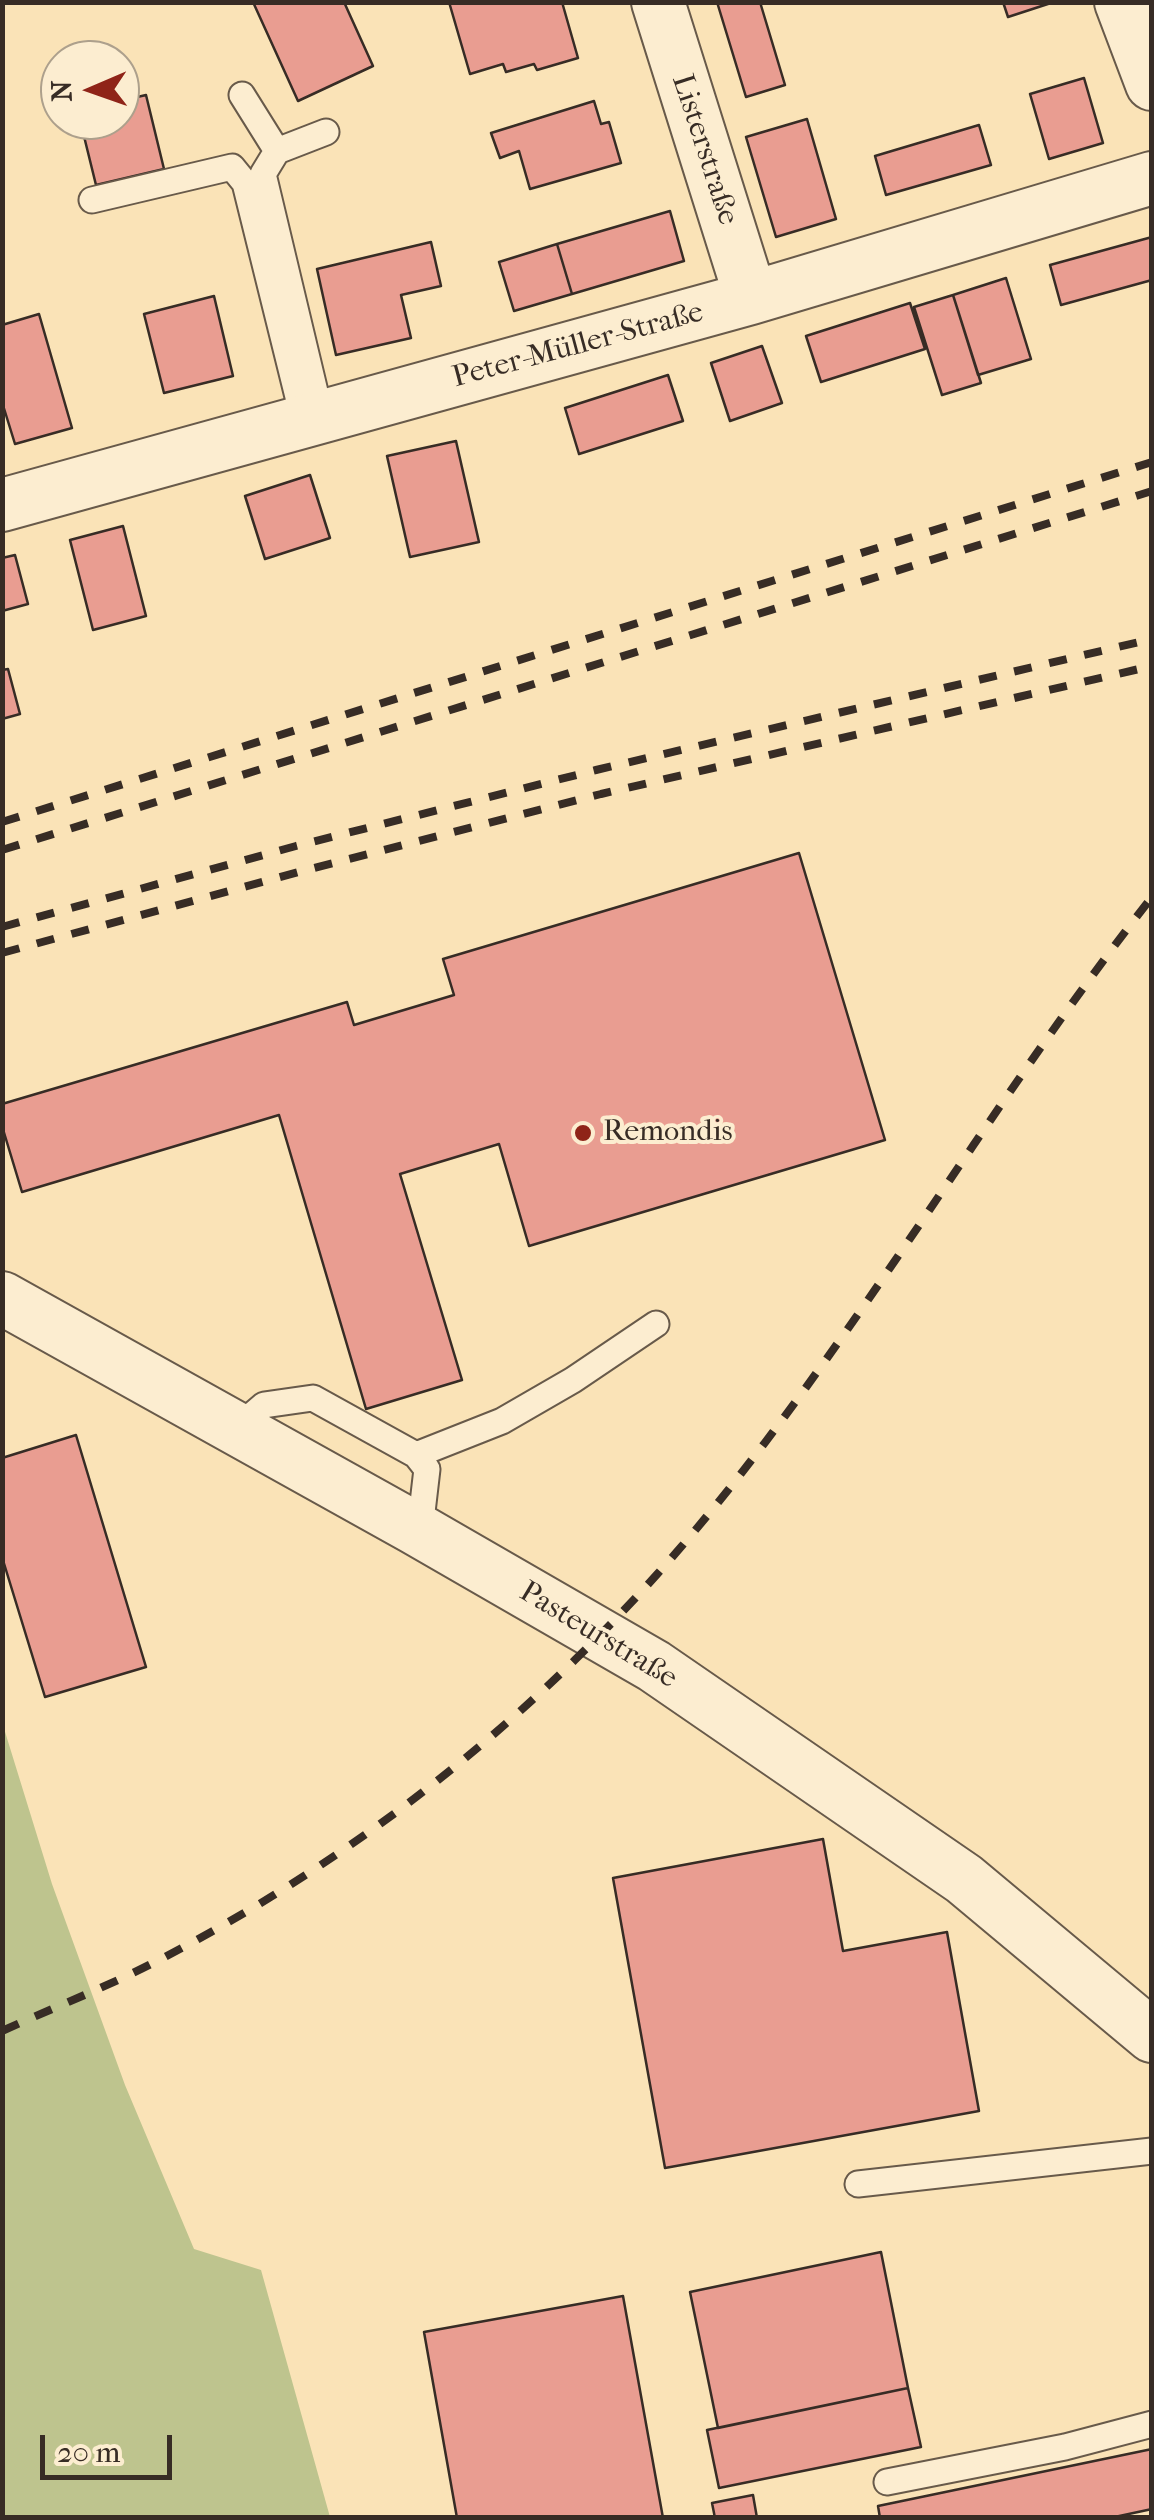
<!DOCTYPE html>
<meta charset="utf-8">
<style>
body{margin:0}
#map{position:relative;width:1154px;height:2520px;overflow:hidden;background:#fae3b7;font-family:"IM FELL French Canon",serif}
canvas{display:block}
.frame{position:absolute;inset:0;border:5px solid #372c25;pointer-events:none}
.north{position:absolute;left:40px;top:40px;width:100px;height:100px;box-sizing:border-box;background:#fcedd0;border:2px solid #ada08c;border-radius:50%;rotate:268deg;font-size:28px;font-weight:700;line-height:40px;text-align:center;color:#372c25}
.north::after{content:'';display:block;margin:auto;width:35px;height:45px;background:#8f2418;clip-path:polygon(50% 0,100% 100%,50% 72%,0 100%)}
.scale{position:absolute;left:40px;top:2435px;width:132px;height:45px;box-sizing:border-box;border:5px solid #372c25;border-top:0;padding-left:12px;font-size:30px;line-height:35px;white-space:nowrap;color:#372c25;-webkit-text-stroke:8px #fcedd0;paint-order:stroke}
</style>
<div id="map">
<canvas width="1154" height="2520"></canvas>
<div class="frame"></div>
<div class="north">N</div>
<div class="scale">20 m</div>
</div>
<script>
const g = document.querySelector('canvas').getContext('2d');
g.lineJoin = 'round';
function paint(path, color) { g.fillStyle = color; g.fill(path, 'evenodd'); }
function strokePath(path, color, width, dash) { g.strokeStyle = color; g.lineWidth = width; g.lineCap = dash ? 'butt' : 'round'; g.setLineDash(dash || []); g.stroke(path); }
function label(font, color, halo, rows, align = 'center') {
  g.font = font + ' "IM FELL French Canon",serif'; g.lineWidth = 8; g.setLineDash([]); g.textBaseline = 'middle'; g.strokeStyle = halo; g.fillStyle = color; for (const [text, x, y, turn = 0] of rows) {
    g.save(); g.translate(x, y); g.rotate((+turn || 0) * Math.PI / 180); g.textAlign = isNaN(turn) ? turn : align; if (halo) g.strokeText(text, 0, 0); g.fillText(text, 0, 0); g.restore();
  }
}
paint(new Path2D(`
 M2 1722 52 1884 125 2085 194 2249 261 2270 330 2517H3Z`), '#bec48e');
const building = new Path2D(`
 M253 2H344L373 66 298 101Z
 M449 2H562L578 58 537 70 534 64 506 72 503 64 470 74Z
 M717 2H760L785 85 746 97Z
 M1003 2H1054L1008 17Z
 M1084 78 1103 143 1049 159 1030 94Z
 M146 95 164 169 96 185 80 120H120V101Z
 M594 101 601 124 609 122 621 163 530 189 519 151 500 158 491 133Z
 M807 119 836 219 776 237 746 137Z
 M979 125 991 165 886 195 875 156Z
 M670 211 684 261 572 294 557 244Z
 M1152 237V280L1061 305 1050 265Z
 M431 242 441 286 401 295 411 338 336 355 317 269Z
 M557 244 572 294 514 311 499 262Z
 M1006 278 1031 359 978 375 953 295Z
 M953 295 981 383 942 395 914 307Z
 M214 296 233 376 164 393 144 314Z
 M910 303 925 349 821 382 806 336Z
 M39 314 72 428 15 444 2 402V325Z
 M762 346 782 403 730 421 711 363Z
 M668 375 683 421 579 454 565 408Z
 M456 441 479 542 410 557 387 456Z
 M310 475 330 538 265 559 245 496Z
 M123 526 146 616 93 630 70 540Z
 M15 555 28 604 2 611V558Z
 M8 669 20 714 2 719V670Z
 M799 853 885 1140 529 1246 499 1144 400 1174 462 1380 366 1409 279 1115 22 1192 2 1126V1104L347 1002 354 1025 454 995 443 959Z
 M76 1435 146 1667 45 1697 2 1557V1458Z
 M823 1839 843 1951 947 1932 979 2111 665 2168 613 1878Z
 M881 2252 908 2388 718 2428 690 2292Z
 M623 2296 663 2518H457L424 2332Z
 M908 2388 921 2447 719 2488 707 2430Z
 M1152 2449V2509L1110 2518H880L878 2506Z
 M753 2495 757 2518H715L712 2503Z`);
paint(building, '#e99d91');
strokePath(building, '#372c25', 2.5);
const lane = new Path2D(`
 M242 95 277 151
 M92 200 232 167 245 183 304 421
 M321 417 263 174 277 151 326 132
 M236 1429 264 1405 313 1398 416 1455 427 1469 422 1512 413 1527
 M416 1455 502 1421 573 1380 656 1324
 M858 2184 1152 2151
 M887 2482 1065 2447 1152 2424`);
const street = new Path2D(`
 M658 2 751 298
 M1121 2 1152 84
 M2 505 751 298 1152 178
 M2 1298 413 1527 654 1666 964 1879 1152 2036`);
strokePath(lane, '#685a4a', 29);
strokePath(street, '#685a4a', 56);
strokePath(lane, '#fcedd0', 25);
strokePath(street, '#fcedd0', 52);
strokePath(new Path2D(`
 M2 822 1152 462
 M2 850 1152 491
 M2 927 296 846 596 770 1152 639
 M2 953 302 871 601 794 1152 666
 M2 2031C53 2008 104 1988 153 1963 357 1859 539 1714 687 1540 858 1338 988 1105 1152 897`), '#372c25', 8, [18, 18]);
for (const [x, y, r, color] of [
 [583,1133,10,"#8f2418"]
]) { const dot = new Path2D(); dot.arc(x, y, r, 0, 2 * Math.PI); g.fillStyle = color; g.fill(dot); strokePath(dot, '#fcedd0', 4); }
label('30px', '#372c25', '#fcedd0', [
 ["Listerstraße",704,150,72],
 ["Peter-Müller-Straße",578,346,-15],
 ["Pasteurstraße",598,1636,31]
]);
label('30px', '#372c25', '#fcedd0', [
 ["Remondis",603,1133]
], 'left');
</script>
